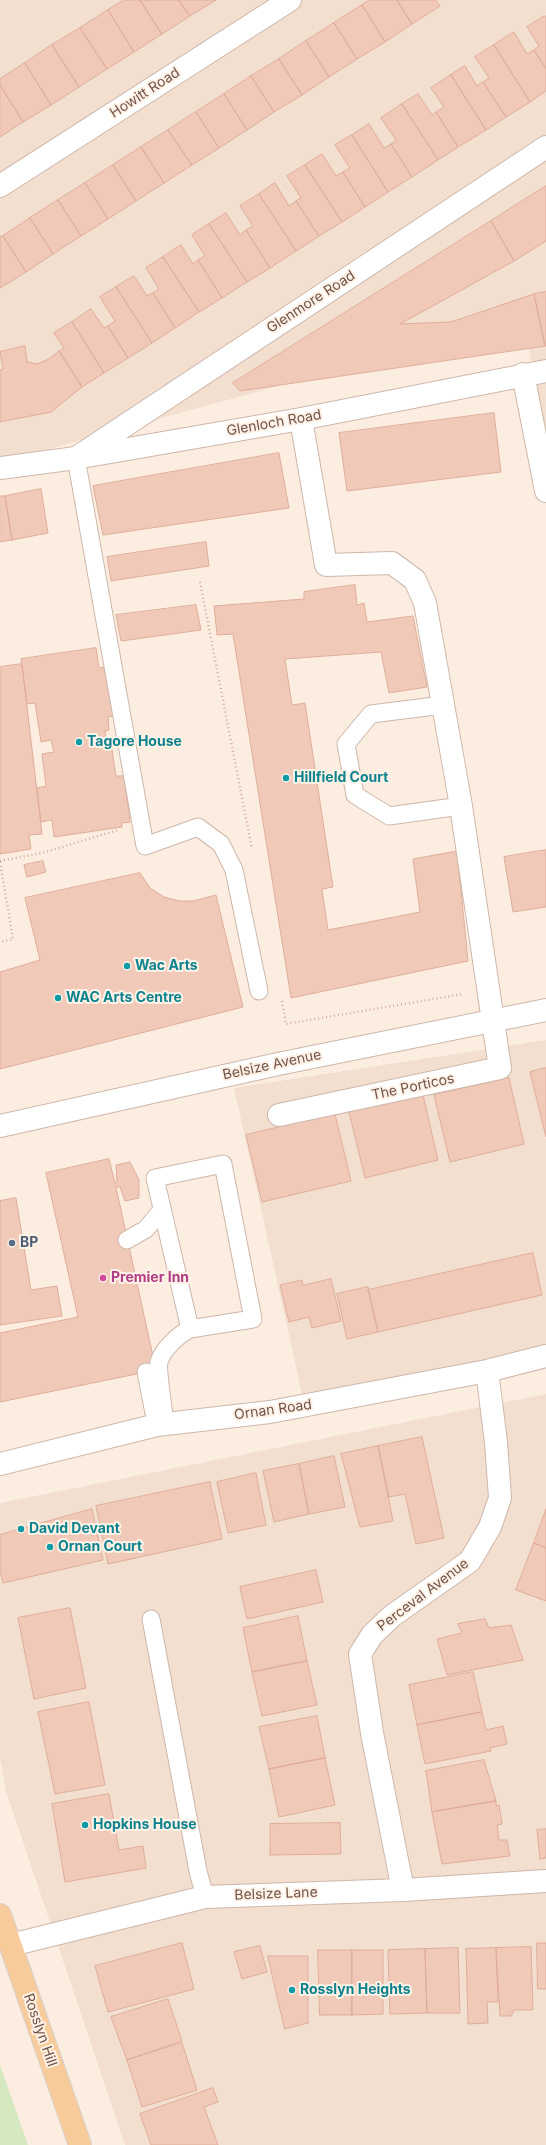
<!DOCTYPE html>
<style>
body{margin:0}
canvas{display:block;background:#fbeee1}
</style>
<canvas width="546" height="2145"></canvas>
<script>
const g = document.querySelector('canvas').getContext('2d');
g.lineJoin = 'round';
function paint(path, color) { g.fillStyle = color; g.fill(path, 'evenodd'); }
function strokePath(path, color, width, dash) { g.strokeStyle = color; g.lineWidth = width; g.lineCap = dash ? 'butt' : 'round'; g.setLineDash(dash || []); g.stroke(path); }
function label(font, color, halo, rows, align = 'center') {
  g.font = font + ' Inter,sans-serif'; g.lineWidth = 4; g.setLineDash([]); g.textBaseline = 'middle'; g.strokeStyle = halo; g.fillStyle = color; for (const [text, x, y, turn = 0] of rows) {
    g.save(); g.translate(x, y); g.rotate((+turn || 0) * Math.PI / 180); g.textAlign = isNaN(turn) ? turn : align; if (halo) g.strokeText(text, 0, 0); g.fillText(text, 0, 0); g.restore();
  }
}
paint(new Path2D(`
 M0 0H546V428L522 319 9 460H0Z
 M546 1040V1348L305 1407 234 1088Z
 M546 1394V2145H125L6 1791 0 1759V1503Z`), '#f2dfcf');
paint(new Path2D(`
 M0 2065 28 2145H0Z`), '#d5e8c0');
const building = new Path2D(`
 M124 0H140L162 34 134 52 108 10Z
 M140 0H179L190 16 162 34Z
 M179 0H216L190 16Z
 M370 0H397L412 24 385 42 362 5Z
 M397 0H436L440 6 412 24Z
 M362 5 385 42 357 59 334 23Z
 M108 10 134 52 107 69 80 28Z
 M545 16 546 18V69L534 50 539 46 527 27Z
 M334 23 357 59 329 77 306 41Z
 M80 28 107 69 79 87 52 45Z
 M514 32 527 54 534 50 546 69V91L530 102 494 45Z
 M306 41 329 77 302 95 279 59Z
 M52 45 79 87 51 105 25 63Z
 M494 45 530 102 506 117 483 82 489 78 475 57Z
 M279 59 302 95 274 112 251 76Z
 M25 63 51 105 23 122 0 85V79Z
 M465 66 477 86 483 82 506 117 486 130 451 75Z
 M451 75 486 130 458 147 436 112 444 107 431 88Z
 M251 76 274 112 247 130 224 94Z
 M0 85 23 122 0 137Z
 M224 94 247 130 219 148 196 112Z
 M418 94 432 115 436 112 458 147 438 160 402 104Z
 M402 104 438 160 412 177 391 144 396 140 381 118Z
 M196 112 219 148 192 165 168 130Z
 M369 124 384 148 391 144 412 177 388 192 352 135Z
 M168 130 192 165 164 183 141 147Z
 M352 135 388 192 365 207 343 172 350 168 335 145Z
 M141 147 164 183 136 201 113 165Z
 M322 154 336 176 343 172 365 207 342 222 305 165Z
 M113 165 136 201 108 219 85 183Z
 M305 165 342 222 319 236 296 201 301 198 287 176Z
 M85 183 108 219 81 236 58 200Z
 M275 183 289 206 296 201 319 236 296 251 259 194Z
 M546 186V241L514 261 491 221Z
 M259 194 296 251 270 268 246 230 253 226 240 206Z
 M58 200 81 236 53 254 30 218Z
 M226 213 240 235 246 230 270 268 247 282 209 224Z
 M30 218 53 254 26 272 3 236Z
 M491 221 514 261 400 324 451 322 534 294 545 346 240 391 233 383Z
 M209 224 247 282 222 298 198 260 205 256 192 235Z
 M3 236 26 272 0 288V237Z
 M181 245 193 264 198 260 222 298 199 312 163 257Z
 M163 257 199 312 175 328 153 293 159 289 146 268Z
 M134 276 147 296 153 293 175 328 152 343 116 287Z
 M116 287 152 343 128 358 108 326 115 321 100 297Z
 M546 292V346H545L534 294Z
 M91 309 104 328 108 326 128 358 104 373 72 322Z
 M72 322 104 373 82 387 59 351 64 348 54 333Z
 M25 346 27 362 37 364 49 359 59 351 82 387 51 412 0 422V370L3 369 0 352Z
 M494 413 501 472 347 491 339 433Z
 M279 453 289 508 103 535 93 486Z
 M41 489 48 533 12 540 5 496Z
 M0 496H5L12 540 0 542Z
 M206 542 209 566 111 581 107 557Z
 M355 585 357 605 364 603 367 622 413 616 427 687 389 693 381 652 285 659 292 705 305 703 333 887 322 889 328 930 420 912 413 859 457 851 468 961 291 998 233 634 217 635 214 606 304 599V592Z
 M196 605 201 630 121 641 116 615Z
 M96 648 99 668 107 667 113 716 108 717 109 730 105 731 106 743H111L116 776H124L130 822 122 823V827L54 837 52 820 41 822 37 788 46 786 42 754 54 752 51 740 41 742 35 703 27 704 21 659Z
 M22 664 42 834 29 835 31 849 0 854V667Z
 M546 850V907L513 912 504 857Z
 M43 861 46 872 27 877 24 865Z
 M140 873 150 888 164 897 180 901H193L216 895 243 1007 0 1069V972L40 960 25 898Z
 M546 1068V1137L530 1072Z
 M509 1078 524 1144 450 1162 434 1095Z
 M423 1095 438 1160 365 1178 349 1112Z
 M335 1114 351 1181 262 1202 246 1135Z
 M109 1159 115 1183 117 1182 116 1165 130 1162 139 1180V1198L125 1201 120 1187H116L156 1370 0 1402V1333L78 1317 46 1173Z
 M16 1198 31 1290 57 1286 62 1316 0 1325V1201Z
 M533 1253 542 1295 378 1332 368 1290Z
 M331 1279 341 1321 312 1328 309 1317 289 1322 280 1285 302 1280 303 1285Z
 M368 1287 378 1332 347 1339 337 1294Z
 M422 1437 444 1538 416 1544 405 1494 389 1497 378 1446Z
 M378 1446 393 1521 360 1527 341 1454Z
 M334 1456 345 1507 309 1514 299 1464Z
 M299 1464 309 1514 274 1522 263 1471Z
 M256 1473 266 1525 228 1533 217 1482Z
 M210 1482 222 1539 108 1564 96 1506Z
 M92 1509 103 1560 3 1583 0 1570V1535Z
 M546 1509V1548L534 1543Z
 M534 1543 546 1548V1601L516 1590Z
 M316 1570 323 1602 247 1619 240 1587Z
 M70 1608 86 1688 34 1699 18 1618Z
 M298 1616 307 1661 252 1672 243 1628Z
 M485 1619 489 1628 511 1625 523 1660 447 1675 437 1639 462 1633 458 1624Z
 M307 1661 317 1705 262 1716 252 1672Z
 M473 1672 482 1712 417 1725 409 1685Z
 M89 1702 105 1785 55 1794 38 1712Z
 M482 1712 486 1730 503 1726 507 1744 490 1748 491 1751 425 1764 417 1725Z
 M317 1716 325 1758 269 1769 259 1727Z
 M325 1758 335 1805 279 1817 269 1769Z
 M484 1760 496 1801 432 1812 426 1771Z
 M109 1794 119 1850 143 1846 146 1868 65 1882 52 1804Z
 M496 1801V1806L499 1805 502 1824 497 1825 499 1840H507L510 1856 442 1864 432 1812Z
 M340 1823 341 1854 270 1855V1824Z
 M546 1829V1858L540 1859 537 1830Z
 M182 1943 194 1989 108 2012 95 1966Z
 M537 1943H546V1989H538Z
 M260 1946 267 1972 242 1979 234 1952Z
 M531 1947 533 2010H514L511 2016H500L496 1948Z
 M458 1948 460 2013H427L425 1949Z
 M496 1948 498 2002H487L488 2023 468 2024 466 1949Z
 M425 1949 427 2013 390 2014 388 1950Z
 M318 1950H352V2015H320Z
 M352 1950H383V2014L352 2015Z
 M268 1956H308V2023L285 2029Z
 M168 1999 182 2041 127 2060 111 2017Z
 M182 2043 197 2090 142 2107 127 2060Z
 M213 2088 218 2102 204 2107 218 2145H151L140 2114Z`);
paint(building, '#f0c9b9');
strokePath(building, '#e1ad9a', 1);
const service = new Path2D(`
 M76 458 145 846 198 827 221 844 234 870 259 991
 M443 705 371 714 346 744 355 795 389 816 461 806
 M223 1164 253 1319 190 1329 155 1178Z
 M127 1240 146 1229 161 1211
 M146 1372 154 1413
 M165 1424C164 1412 157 1370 159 1362 163 1349 178 1335 190 1329
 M151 1619 198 1871 205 1897`);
const minor = new Path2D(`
 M0 186 290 0
 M523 374 546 491
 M76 458 546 147
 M0 468 76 458 301 419 546 371
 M279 1115 500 1068 461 806 425 603 415 580 392 563 326 565 301 419
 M0 1464 157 1425 270 1412 487 1371 546 1356
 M403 1890 372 1733 360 1654 372 1635 392 1616 470 1561 490 1527 500 1498 496 1442 487 1371
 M11 1945 205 1897 403 1890 546 1881`);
const tertiary = new Path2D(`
 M0 1126 278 1064 546 1010`);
const primary = new Path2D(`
 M0 1915 80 2145`);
strokePath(service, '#ceb7ab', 19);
strokePath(minor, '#ceb7ab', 24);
strokePath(tertiary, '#ceb7ab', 24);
strokePath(primary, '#d7cfcc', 24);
strokePath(new Path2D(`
 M200 582 252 849
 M0 861 42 853 118 830
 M0 862 13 939 0 942
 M282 1001 286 1024 463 994`), '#d4ac9d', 2.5, [1, 3]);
strokePath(service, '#fff', 17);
strokePath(minor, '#fff', 22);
strokePath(tertiary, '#fff', 22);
strokePath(primary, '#f8cb9b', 22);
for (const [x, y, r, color] of [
 [79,742,4,"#0f9aa8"],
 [286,778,4,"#0f9aa8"],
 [127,966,4,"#0f9aa8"],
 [58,998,4,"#0f9aa8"],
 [12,1243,4,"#5c6f8a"],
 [103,1278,4,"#d1479c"],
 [21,1529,4,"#0f9aa8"],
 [50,1547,4,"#0f9aa8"],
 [85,1825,4,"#0f9aa8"],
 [292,1990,4,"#0f9aa8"]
]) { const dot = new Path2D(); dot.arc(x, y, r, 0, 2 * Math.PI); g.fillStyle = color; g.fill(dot); strokePath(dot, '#fef2e6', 1.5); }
label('14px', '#715349', '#fef2e6', [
 ["Howitt Road",145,93,-33],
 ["Glenmore Road",311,302,-33],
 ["Glenloch Road",274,423,-10],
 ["Belsize Avenue",272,1065,-12],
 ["The Porticos",413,1087,-12],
 ["Ornan Road",273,1410,-8],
 ["Perceval Avenue",423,1595,-37],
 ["Belsize Lane",276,1894,-2],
 ["Rosslyn Hill",40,2030,71]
]);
label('bold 14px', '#0d838f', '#fef2e6', [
 ["Tagore House",87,742],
 ["Hillfield Court",294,778],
 ["Wac Arts",135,966],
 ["WAC Arts Centre",66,998],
 ["David Devant",29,1529],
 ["Ornan Court",58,1547],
 ["Hopkins House",93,1825],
 ["Rosslyn Heights",300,1990]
], 'left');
label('bold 14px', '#4e5e75', '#fef2e6', [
 ["BP",20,1243]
], 'left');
label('bold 14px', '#b23c85', '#fef2e6', [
 ["Premier Inn",111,1278]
], 'left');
</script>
